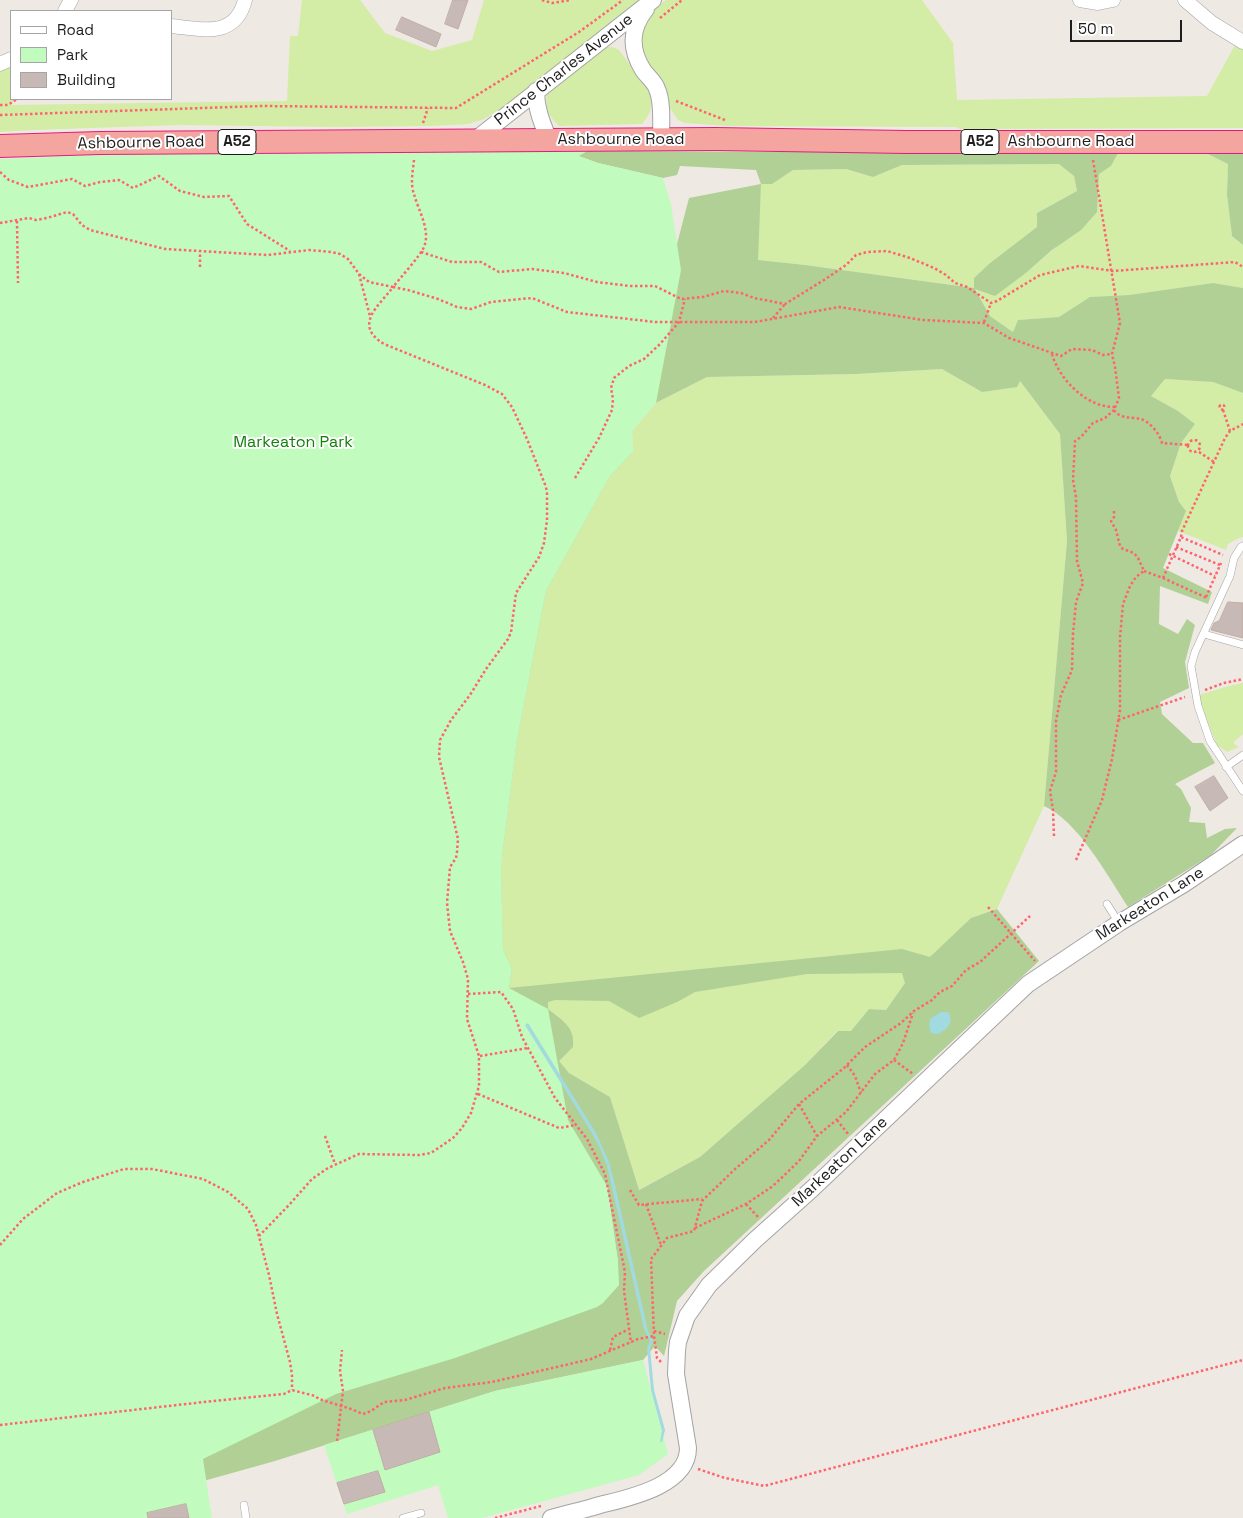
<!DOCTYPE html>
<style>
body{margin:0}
#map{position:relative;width:1243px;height:1518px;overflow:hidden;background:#efe9e3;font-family:"Space Grotesk",sans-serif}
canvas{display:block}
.legend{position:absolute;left:10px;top:10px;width:162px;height:90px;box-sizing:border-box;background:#fff;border:1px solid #a5a5a5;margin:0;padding:6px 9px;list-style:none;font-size:15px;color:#1d1d1d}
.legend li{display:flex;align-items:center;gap:10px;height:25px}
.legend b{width:25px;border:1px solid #a5a5a5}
.scale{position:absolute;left:1070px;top:20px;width:112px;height:22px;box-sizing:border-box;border:2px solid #1d1d1d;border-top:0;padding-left:6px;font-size:15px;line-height:18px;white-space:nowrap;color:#1d1d1d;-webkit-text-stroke:4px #fff;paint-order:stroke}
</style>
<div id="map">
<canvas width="1243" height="1518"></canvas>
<ul class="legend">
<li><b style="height:6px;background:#fff"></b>Road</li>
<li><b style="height:14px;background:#c2fbbe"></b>Park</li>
<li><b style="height:14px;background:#c7bab6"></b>Building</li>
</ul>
<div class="scale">50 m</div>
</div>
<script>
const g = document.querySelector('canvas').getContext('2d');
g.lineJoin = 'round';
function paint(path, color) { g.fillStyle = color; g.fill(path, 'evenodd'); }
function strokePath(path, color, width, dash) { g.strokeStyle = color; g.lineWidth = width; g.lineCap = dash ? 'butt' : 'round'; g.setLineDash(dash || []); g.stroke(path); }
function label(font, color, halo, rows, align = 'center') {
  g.font = font + ' "Space Grotesk",sans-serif'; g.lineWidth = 4; g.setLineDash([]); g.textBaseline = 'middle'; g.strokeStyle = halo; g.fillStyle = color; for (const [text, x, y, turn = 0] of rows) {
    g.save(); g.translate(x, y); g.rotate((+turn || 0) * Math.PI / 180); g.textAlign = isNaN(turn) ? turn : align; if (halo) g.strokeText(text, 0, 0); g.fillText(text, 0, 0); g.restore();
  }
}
paint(new Path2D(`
 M302 0H360L385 33 432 51 472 40 484 0H640L509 104 484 119 468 124 431 126 336 127 178 125 34 130 0 132V70L11 67V99H18L9 105 287 101 290 36H298Z
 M666 0H922L953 43 957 100 1207 96 1235 45 1243 48V128L960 129 956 127 726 126 685 123 678 120 667 104 641 53V31L650 12Z
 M607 47H613L619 50 651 93C653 106 651 114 642 124L559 126C547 114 545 108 547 91L599 49Z
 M1200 150 1228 164 1227 195 1232 236 1243 245V288L1213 283 1129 295 1091 297 1059 317 1018 320 1013 332 990 316 975 288 805 265 757 260 761 184H772L793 170 846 169 873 177 902 165 1059 164 1074 176 1077 191 1037 213V227L990 263 974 278 1027 272 1097 212 1099 174 1111 166 1118 153Z
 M942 369 982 392 1020 381 1060 434 1067 541 1044 806 997 909 971 918 905 983 886 1010 869 1009 851 1031H837L805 1065 700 1157 638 1190 610 1097 569 1073 558 1061 573 1047 509 988 503 949 501 866 517 740 546 591 610 476 633 452 632 431 656 403 707 377 856 374Z
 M1165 379 1213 382 1243 393V537L1239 538 1228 544 1226 550 1178 531 1186 511 1179 502 1170 476 1181 443 1195 424 1178 411 1151 396Z
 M1243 683V734L1234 742V744L1239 747 1227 752 1217 745 1205 715 1199 695 1229 686Z`), '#d3eca6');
paint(new Path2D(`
 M1200 150H1243V245L1232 236 1227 195 1228 164Z
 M587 151 1118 153 1111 166 1099 174 1097 212 1081 230 1052 250 1027 272 995 296 975 289 990 316 1013 332 1018 320 1059 317 1090 297 1129 295 1213 283 1243 288V393L1213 382 1165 379 1151 396 1178 411 1195 424 1181 443 1170 476 1179 502 1186 511 1163 568 1212 592 1208 604 1160 586 1159 624 1178 634 1187 619 1195 625 1185 662 1189 688 1160 702 1162 714 1193 743H1203L1215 763 1175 784 1181 789 1191 808 1189 822 1205 823 1207 838 1225 829 1237 828 1211 855 1128 907C1107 875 1078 821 1044 806L1067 541 1060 434 1020 381 1017 387 982 392 942 369 856 374 707 377 638 412 0 159 677 244 689 198 761 184 756 170 680 166 677 175 663 178 598 163 578 156ZM1059 164 1074 176 1077 191 1037 213V227L990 263 974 278V288L805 265 758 260 761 184H772L793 170 846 169 873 177 902 165Z
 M602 448 633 452 610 476 546 591 517 740 501 865 503 949 512 969 509 988 902 949 930 957 971 918 997 909 1039 961 704 1271 677 1301 664 1356 655 1346 643 1360 495 1391 275 1461 82 1515 0 1202 618 1285V1262L607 1186 582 1181 491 986 521 619ZM902 973 905 983 886 1010 869 1009 851 1031H838L805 1065 700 1157 639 1190 610 1097 569 1073 559 1061 573 1047C575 1027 563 1021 548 1009V1002L555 1000 609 1001 639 1018 677 1002 695 992 807 974Z`), '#b0d096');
paint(new Path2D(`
 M327 149 587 151 579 156 598 163 663 178 671 204 681 270 656 403 632 431 633 452 610 476 546 591 517 740 501 865 503 949 512 969 509 988 548 1009 568 1120 607 1186 618 1262 619 1285 603 1303 597 1307 455 1358 336 1394 203 1459 212 1518H0V159L228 150Z
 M643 1360 668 1454 639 1475 482 1518H448L438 1485 347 1514 324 1445 495 1391Z`), '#c2fbbe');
paint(new Path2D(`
 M941 1012H948C955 1022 947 1030 938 1034L931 1033 929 1026 930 1019Z
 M528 1023 596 1133 609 1162 615 1185 648 1331 653 1341 650 1348 654 1390 665 1430 662 1442H660L662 1431 651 1390 647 1348 650 1341 644 1329 607 1166 599 1146 590 1130 525 1025Z`), '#a1dadf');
const building = new Path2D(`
 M453 0H468L458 29 445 24Z
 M402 17 441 34 436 47 396 30Z
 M1228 602 1243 603V638L1211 630 1214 623 1219 621Z
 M1214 776 1228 798 1210 811 1195 787Z
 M429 1412 440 1452 385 1470 373 1430Z
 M378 1471 385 1492 344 1504 337 1483Z
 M186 1504 189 1518H148L147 1513Z`);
paint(building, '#c7bab6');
strokePath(building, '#c1ada5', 1);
const service = new Path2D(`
 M1243 546 1241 547 1234 558 1230 576 1195 652 1191 666 1198 706 1210 741 1243 791
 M1204 634 1243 645
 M1226 767 1243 755
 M1107 904 1119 923
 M244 1505 246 1518
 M403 1518 421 1513`);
const minor = new Path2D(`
 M1080 0 1098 3 1113 0
 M1185 0 1212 23 1243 42
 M65 11 71 0
 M171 26C202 29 235 39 245 0
 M0 64 11 59`);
const tertiary = new Path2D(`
 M646 9C630 29 630 49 643 70 647 76 655 82 657 89 663 102 661 125 661 140
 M536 91C536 109 542 123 549 140
 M475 140 653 0
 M551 1518C567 1514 583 1510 600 1505 628 1498 688 1486 688 1448L676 1374 677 1351 678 1342 687 1316 709 1285 755 1240 812 1189 1028 984 1119 923 1184 884 1243 844`);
const trunk = new Path2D(`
 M0 146 100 143 549 140 716 139 907 142H1243`);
strokePath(service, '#a4a4a4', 8);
strokePath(minor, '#a4a4a4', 15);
strokePath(tertiary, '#a4a4a4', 18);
strokePath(trunk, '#e01d7e', 24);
strokePath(new Path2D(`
 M542 0 552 3 571 0
 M660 18 682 0
 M676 101 725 120
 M0 105H8L17 99
 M0 115 261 106 456 108 579 32 623 0
 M423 123 428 108
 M414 160C413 170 410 184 414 194 418 210 431 230 424 247 420 256 401 277 393 287L408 290 438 299 457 307 471 309 491 302 532 298 567 312 655 322H755L839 307 923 320 984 323 1009 338 1061 356 1072 349 1092 350 1103 355 1112 354
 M1093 160 1120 323 1112 354 1115 367 1119 398 1114 410C1120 419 1131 417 1141 419 1150 422 1160 434 1162 443L1188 445
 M0 172 9 180 28 187 72 179 85 186 100 182 119 180 133 188 159 176 180 191 204 197 229 196 247 224 290 251
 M17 221 18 283
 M0 223 29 218 36 220 47 218 67 212 73 214 82 225 90 230 165 249 268 255 309 250 331 252 340 254 348 259 359 274 369 282 393 287C378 307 353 325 384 344L485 385 502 394 512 407 527 439 546 487 547 493V520L544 543 539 557 516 593 511 632 508 639 486 669 470 695 451 720 440 740 439 757 458 839 457 852 456 858 450 867 447 903 450 931 463 962 468 979 467 1019 479 1056V1086L471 1113 462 1128 453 1138 431 1153 419 1155 359 1154 328 1168 312 1179 289 1205 259 1236
 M421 252 452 262H481L499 272 532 269 564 273 597 282 630 286H655L681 299 703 297 724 291 741 293 754 298 785 304 824 280 846 265 856 255 867 252 887 251 910 258 934 268 946 275 955 283 967 287 991 303 997 301 1040 275 1079 266 1113 271 1235 262 1243 267
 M200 267V251
 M359 274 370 316
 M773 318 785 304
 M984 322 991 303
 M1052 354C1059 379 1087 408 1115 407
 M1219.5 407a2.5 2.5 0 1 1 5 0a2.5 2.5 0 1 1-5 0Z
 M1223 410 1230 431
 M1188 446a6 6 0 1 1 12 0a6 6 0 1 1-12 0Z
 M1199 452 1214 462
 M575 478 599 438 612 410 613 399 611 388 614 378 629 366 644 359 660 344 679 322 685 299
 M1114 511V517L1111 521 1116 530 1120 546 1123 549 1134 553 1138 558 1144 571
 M1181 537 1182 531 1225 438 1230 431 1243 424
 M1176 547 1220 565
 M1169 554 1215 576
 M1144 571 1163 578 1207 598
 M1163 578 1181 537 1223 555
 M1206 597 1221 563
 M1205 690 1224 683 1243 679
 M1118 720 1185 697
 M1054 836 1053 810 1050 791 1056 772V721L1061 695 1072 670 1073 634 1076 602 1083 583 1077 561 1076 497 1073 480 1075 441 1081 437 1093 423 1105 418 1114 410
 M1076 860 1102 800 1112 759 1120 710V637L1123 604 1130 586 1136 577 1144 571
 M988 907 1035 961
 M468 994 501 992 513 1009 522 1037 555 1098 587 1139 605 1174 625 1272 624 1291 631 1343
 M480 1056 528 1048
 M894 1060 913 1074
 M847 1065 855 1076 861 1093
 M478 1094 559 1128 576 1125
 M799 1104 817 1136
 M837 1120 848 1134
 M325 1136 335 1164
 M630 1190 639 1205 702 1199
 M646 1204 661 1245
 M746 1204 759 1218
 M695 1228 746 1204 773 1186 799 1161 817 1136 846 1112 875 1074 894 1060 903 1043 913 1013
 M0 1245 23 1219 57 1193 83 1182 124 1169H152L203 1179 228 1192 248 1209 256 1225 269 1275 277 1314 290 1362 292 1375V1390
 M654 1331 665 1334
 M610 1350 613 1337 629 1329
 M661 1362 657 1358 654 1336 651 1259 667 1238 694 1231 702 1201 734 1170 769 1140 799 1104 844 1068 865 1047 901 1023 914 1011 932 1000 940 992 952 986 966 970 980 962 1030 916
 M0 1425 204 1402 284 1394 292 1390 315 1396 319 1399 351 1409 363 1414 371 1411 384 1402 405 1400 445 1388 492 1382 591 1359 638 1339 654 1336
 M337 1441 343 1391 340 1371 342 1350
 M698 1469 725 1478 764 1486 1243 1360
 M495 1518 541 1506`), '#ff646c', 2.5, [2.5, 2.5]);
strokePath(service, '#fff', 7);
strokePath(minor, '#fff', 14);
strokePath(tertiary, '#fff', 16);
strokePath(trunk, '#f4a5a0', 22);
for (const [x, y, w] of [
 [237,142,38],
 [980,142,38]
]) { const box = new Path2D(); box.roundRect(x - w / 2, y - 12.5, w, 25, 4); g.fillStyle = '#fff'; g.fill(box); strokePath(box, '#1d1d1d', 1); }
label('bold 15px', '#1d1d1d', null, [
 ["A52",237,142],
 ["A52",980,142]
]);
label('16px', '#1d1d1d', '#fff', [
 ["Prince Charles Avenue",564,70,-38],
 ["Ashbourne Road",621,140],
 ["Ashbourne Road",1071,142],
 ["Ashbourne Road",141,143,-1],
 ["Markeaton Lane",1150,904,-32],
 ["Markeaton Lane",840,1162,-43]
]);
label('16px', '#108007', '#fff', [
 ["Markeaton Park",293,443]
]);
</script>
